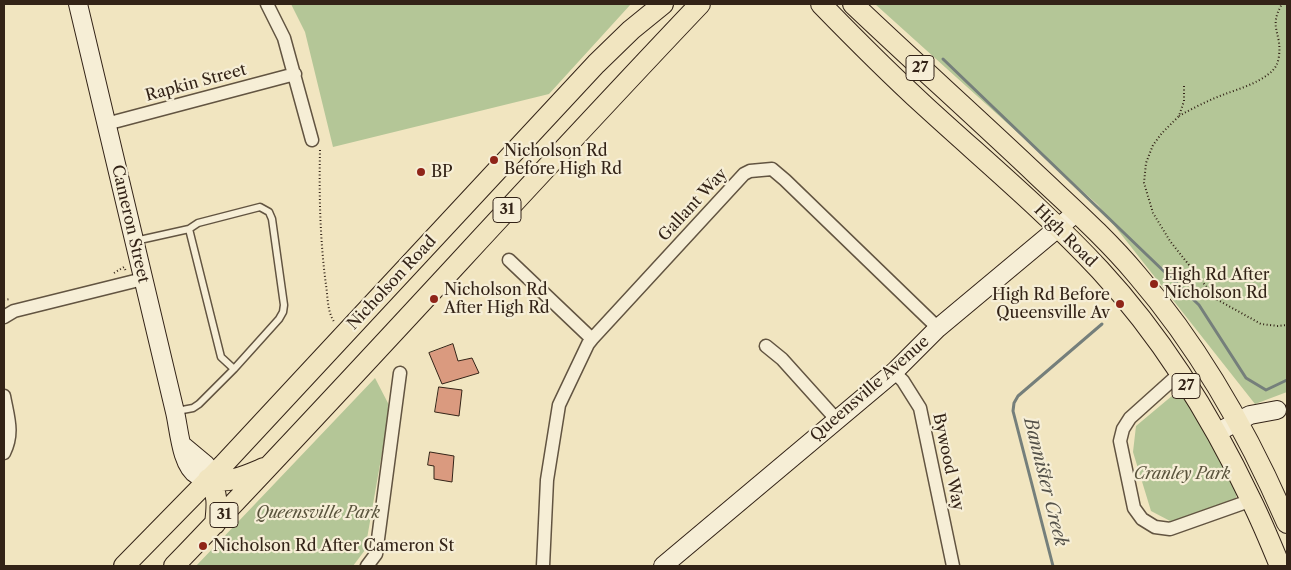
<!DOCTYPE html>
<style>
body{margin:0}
#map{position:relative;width:1291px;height:570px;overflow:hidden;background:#f1e5c0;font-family:"Libre Caslon Text",serif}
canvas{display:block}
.frame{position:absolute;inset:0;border:5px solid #332317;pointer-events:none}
</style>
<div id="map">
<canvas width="1291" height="570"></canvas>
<div class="frame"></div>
</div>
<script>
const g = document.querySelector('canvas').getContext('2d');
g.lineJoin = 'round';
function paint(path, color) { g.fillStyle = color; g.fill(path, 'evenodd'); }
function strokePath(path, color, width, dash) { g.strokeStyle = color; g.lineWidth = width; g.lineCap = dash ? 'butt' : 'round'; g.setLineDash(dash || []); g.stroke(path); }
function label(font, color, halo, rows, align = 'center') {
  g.font = font + ' "Libre Caslon Text",serif'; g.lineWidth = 4.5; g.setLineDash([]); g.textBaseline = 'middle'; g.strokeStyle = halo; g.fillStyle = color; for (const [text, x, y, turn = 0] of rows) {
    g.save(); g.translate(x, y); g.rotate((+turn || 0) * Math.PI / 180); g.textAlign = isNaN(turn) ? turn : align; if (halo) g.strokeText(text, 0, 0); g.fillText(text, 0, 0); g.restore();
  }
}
paint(new Path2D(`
 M291 4H631L549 94 333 147 305 32Z
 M875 4H1287V392L1255 404 1098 205Z
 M375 378 390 407 365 550 353 566H196Z
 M1179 390 1239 489 1235 500 1172 522 1151 511 1133 452 1136 426Z`), '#b4c697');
strokePath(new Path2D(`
 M943 59 1199 305 1246 378 1266 390 1287 380
 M1053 566 1013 411 1014 403 1018 396 1102 324`), '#757f7b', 3);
const building = new Path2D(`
 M453 344 458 361 472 358 479 373 442 384 429 353Z
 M439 387 462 390 459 416 435 412Z
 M430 452 454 456 452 482 434 479V466L428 465Z`);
paint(building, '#da9a7f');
strokePath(building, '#332317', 1);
const lane = new Path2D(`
 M189 229 221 357 234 369
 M135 241 189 229 198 223 260 207 269 212 272 219 284 305 283 312 279 319 234 369 199 404 193 408 177 411`);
const street = new Path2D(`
 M267 4 284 38 312 140
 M106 124 295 74
 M509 260 592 339 588 344 559 405 547 480 543 566
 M4 317 14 311 143 279
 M592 339 744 174 750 171 772 169 785 180 938 328
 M766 346 782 359 836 419
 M894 372 903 381 920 408 953 566
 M1179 374 1130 418 1123 429 1120 441 1134 508 1142 519 1155 527 1170 529 1252 500
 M4 396C8 418 14 433 4 453
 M367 566 376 554 400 373`);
const secondary = new Path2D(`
 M78 4 175 412C179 428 181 466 197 475 200 477 205 477 208 479L206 465 182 445
 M1216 433 1250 415 1277 410
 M663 566 894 372 938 328 1077 212`);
const primary = new Path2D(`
 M821 4C855 39 890 74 926 107 985 161 1046 212 1100 270 1162 337 1212 418 1251 500 1262 522 1271 544 1280 566
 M853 4C914 62 977 118 1038 176 1072 208 1107 239 1137 275 1200 348 1249 435 1287 523
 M208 479C229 484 245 476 264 468
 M208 479C219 493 217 507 215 524
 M124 566 223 465 596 64 631 30 663 4
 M174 566C352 381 523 190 700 4`);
strokePath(lane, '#625441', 9);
strokePath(street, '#625441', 15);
strokePath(secondary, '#332317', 20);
strokePath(primary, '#332317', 22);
strokePath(new Path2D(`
 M1184 86V101L1179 116 1162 133 1153 145 1146 163 1144 183 1153 213 1170 241 1216 299 1261 324 1278 326 1287 325
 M1179 116C1193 108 1209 100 1225 94 1239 89 1258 83 1270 73 1276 68 1278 63 1279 56 1282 32 1268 28 1282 4
 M320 150C319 195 320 240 326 285 328 298 327 312 335 323
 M114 273 124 267 126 271
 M4 300 10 299`), '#332317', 2, [1, 2.5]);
strokePath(lane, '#f6eed6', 6);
strokePath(street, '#f6eed6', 12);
strokePath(secondary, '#f6eed6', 18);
strokePath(primary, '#f1e5c0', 20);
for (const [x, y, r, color] of [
 [494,160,5,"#8f2418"],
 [421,172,5,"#8f2418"],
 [1154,284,5,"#8f2418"],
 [434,299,5,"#8f2418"],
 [1120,304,5,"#8f2418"],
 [203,546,5,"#8f2418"]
]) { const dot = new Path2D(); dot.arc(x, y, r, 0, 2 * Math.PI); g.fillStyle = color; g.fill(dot); strokePath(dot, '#f6eed6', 2); }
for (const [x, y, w] of [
 [920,68,28],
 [507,210,28],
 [1186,386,28],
 [224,515,28]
]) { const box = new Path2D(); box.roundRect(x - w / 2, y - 12.5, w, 25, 4); g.fillStyle = '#f6eed6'; g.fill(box); strokePath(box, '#332317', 1); }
label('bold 15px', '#332317', null, [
 ["27",920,68],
 ["31",507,210],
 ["27",1186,386],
 ["31",224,515]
]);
label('16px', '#332317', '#f6eed6', [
 ["Rapkin Street",196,83,-15],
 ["Gallant Way",693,205,-47],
 ["Cameron Street",130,224,77],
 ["High Road",1065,236,45],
 ["Nicholson Road",392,283,-47],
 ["Queensville Avenue",870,389,-41],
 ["Bywood Way",948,462,78]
]);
label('16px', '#332317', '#f6eed6', [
 ["Nicholson Rd",504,151],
 ["Before High Rd",504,169],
 ["BP",431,172],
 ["High Rd After",1164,275],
 ["Nicholson Rd",1164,293],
 ["Nicholson Rd",444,290],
 ["After High Rd",444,308],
 ["High Rd Before",1110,295,"right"],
 ["Queensville Av",1110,313,"right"],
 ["Nicholson Rd After Cameron St",213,546]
], 'left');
label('italic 16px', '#5a543d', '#f6eed6', [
 ["Cranley Park",1182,474],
 ["Queensville Park",318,513]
]);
label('italic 18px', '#545149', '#f6eed6', [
 ["Bannister Creek",1045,482,76]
]);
</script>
